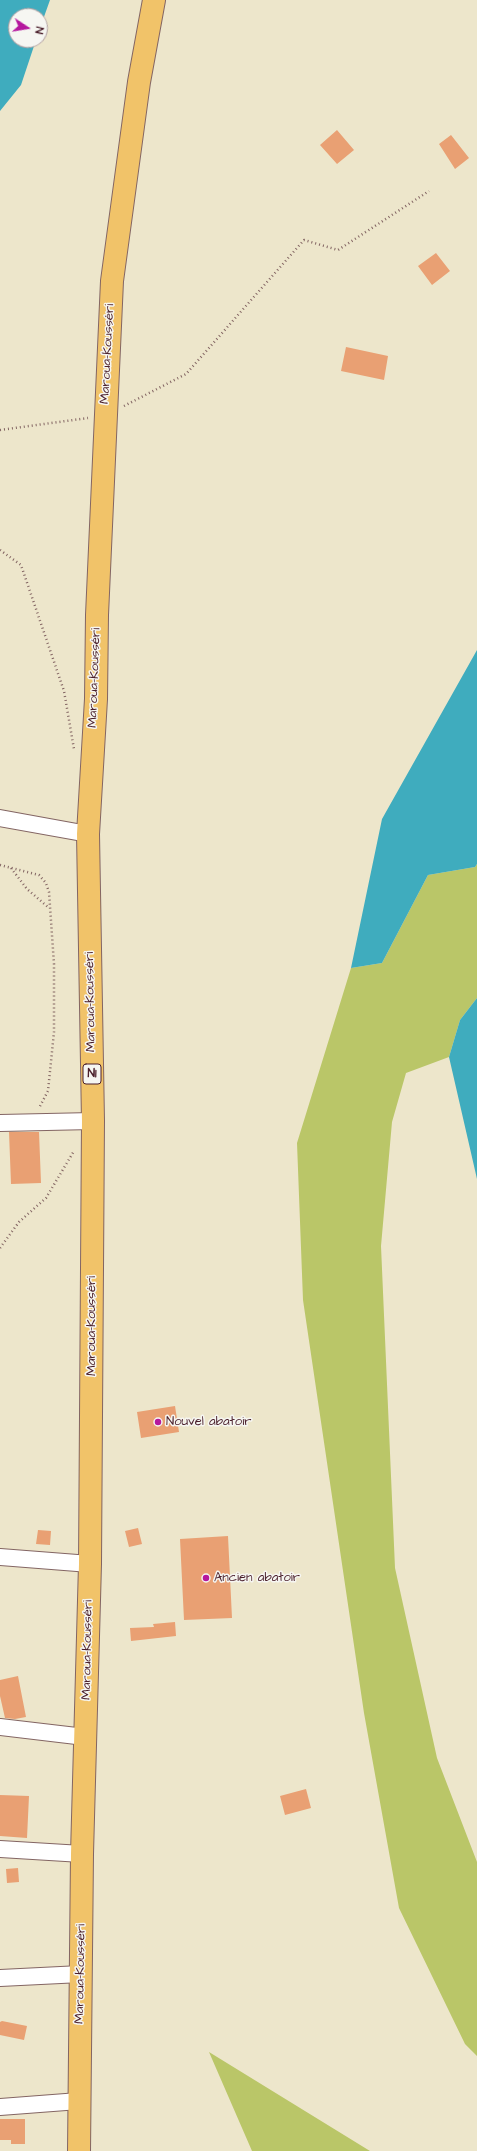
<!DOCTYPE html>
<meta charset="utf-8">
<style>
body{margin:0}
#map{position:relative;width:477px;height:2151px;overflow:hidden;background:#ede6cb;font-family:"Architects Daughter",sans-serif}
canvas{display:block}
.north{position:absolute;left:8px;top:8px;width:40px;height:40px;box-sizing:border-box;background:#f6f6f2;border:1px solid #b1a0a2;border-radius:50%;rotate:102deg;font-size:11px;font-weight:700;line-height:16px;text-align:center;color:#4a1f2b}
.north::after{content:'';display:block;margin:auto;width:14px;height:18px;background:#b5179e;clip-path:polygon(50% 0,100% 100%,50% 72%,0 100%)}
</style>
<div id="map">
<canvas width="477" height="2151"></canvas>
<div class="north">N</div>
</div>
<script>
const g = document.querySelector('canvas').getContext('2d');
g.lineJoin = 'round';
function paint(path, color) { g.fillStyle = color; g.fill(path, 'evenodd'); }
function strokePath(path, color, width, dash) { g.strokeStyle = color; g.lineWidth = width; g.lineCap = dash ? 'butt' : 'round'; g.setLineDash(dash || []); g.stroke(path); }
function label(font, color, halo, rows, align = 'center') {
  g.font = font + ' "Architects Daughter",sans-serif'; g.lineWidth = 3; g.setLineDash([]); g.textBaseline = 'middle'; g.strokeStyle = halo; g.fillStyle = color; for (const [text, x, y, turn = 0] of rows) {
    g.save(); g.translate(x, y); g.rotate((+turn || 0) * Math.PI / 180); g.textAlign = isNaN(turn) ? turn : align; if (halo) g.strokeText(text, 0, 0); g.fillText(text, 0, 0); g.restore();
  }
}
paint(new Path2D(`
 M477 864V998L460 1020 449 1057 406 1073 392 1122 381 1246 395 1568 437 1758 477 1862V2056L465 2044 399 1908 364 1713 303 1300 297 1143 351 968 382 963 428 875 475 867Z
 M209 2052 370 2151H252Z`), '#bac668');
paint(new Path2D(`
 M0 0H50L40 28V16H16V40H36L21 85 0 111Z
 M477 650V864L475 867 428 875 382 963 351 968 382 819Z
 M477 998V1179L449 1057 460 1020Z`), '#3facbe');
paint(new Path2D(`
 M337 130 354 150 337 164 320 145Z
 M451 135 469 158 455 169 439 144Z
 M436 253 450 271 432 285 418 266Z
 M346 347 388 356 384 380 341 371Z
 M9 1132H39L41 1183 11 1184Z
 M175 1406 179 1432 141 1438 137 1412Z
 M138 1528 142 1544 129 1547 125 1531Z
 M38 1530 51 1531 50 1545 36 1544Z
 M228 1536 232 1618 184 1620 180 1539Z
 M175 1622 176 1636 131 1641 130 1628 154 1627 153 1624Z
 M18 1676 26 1717 15 1719 5 1718 0 1696V1680Z
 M306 1789 311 1808 285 1815 280 1796Z
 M0 1795 29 1796 27 1838 0 1836Z
 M18 1868 19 1882 7 1883 6 1869Z
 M2 2021 27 2026 24 2040 0 2035V2022Z
 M0 2119H25V2144H11V2140H0Z`), '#e9a073');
const minor = new Path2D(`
 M0 818 88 834
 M0 1123 93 1121
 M0 1557 90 1564
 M0 1727 85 1737
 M0 1849 82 1854
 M0 1978 81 1974
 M0 2107 79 2101`);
const highway = new Path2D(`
 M79 2151 82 1854 90 1564 93 1121 88 834 96 699 97 615 112 281 139 82 154 0`);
strokePath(minor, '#836563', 18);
strokePath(highway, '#836563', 24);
strokePath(new Path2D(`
 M124 406 186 374 304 240 338 250 429 191
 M0 430 88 418
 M0 550 21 565 64 691 74 749
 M0 865 39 875 46 883 49 892 54 964V1032L48 1091 39 1108
 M11 868 27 889 49 908
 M0 1248 19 1222 46 1198 74 1151`), '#836563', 2.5, [1, 3]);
strokePath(minor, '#fff', 16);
strokePath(highway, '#f1c369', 22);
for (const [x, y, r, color] of [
 [158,1422,4,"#b5179e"],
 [206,1578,4,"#b5179e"]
]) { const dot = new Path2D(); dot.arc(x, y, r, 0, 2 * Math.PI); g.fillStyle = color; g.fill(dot); strokePath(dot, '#f6f6f2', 1.5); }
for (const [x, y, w] of [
 [92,1074,18]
]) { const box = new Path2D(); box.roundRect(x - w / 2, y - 10, w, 20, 3); g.fillStyle = '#f6f6f2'; g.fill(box); strokePath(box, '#4a1f2b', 1); }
label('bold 12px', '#4a1f2b', null, [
 ["N1",92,1074]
]);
label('13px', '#4a1f2b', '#f6f6f2', [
 ["Maroua-Kousséri",108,354,-87],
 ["Maroua-Kousséri",95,678,-88],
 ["Maroua-Kousséri",91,1002,-91],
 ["Maroua-Kousséri",92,1326,-90],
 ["Maroua-Kousséri",88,1650,-89],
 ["Maroua-Kousséri",81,1974,-89]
]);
label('13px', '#4a1f2b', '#f6f6f2', [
 ["Nouvel abatoir",166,1422],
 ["Ancien abatoir",214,1578]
], 'left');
</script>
